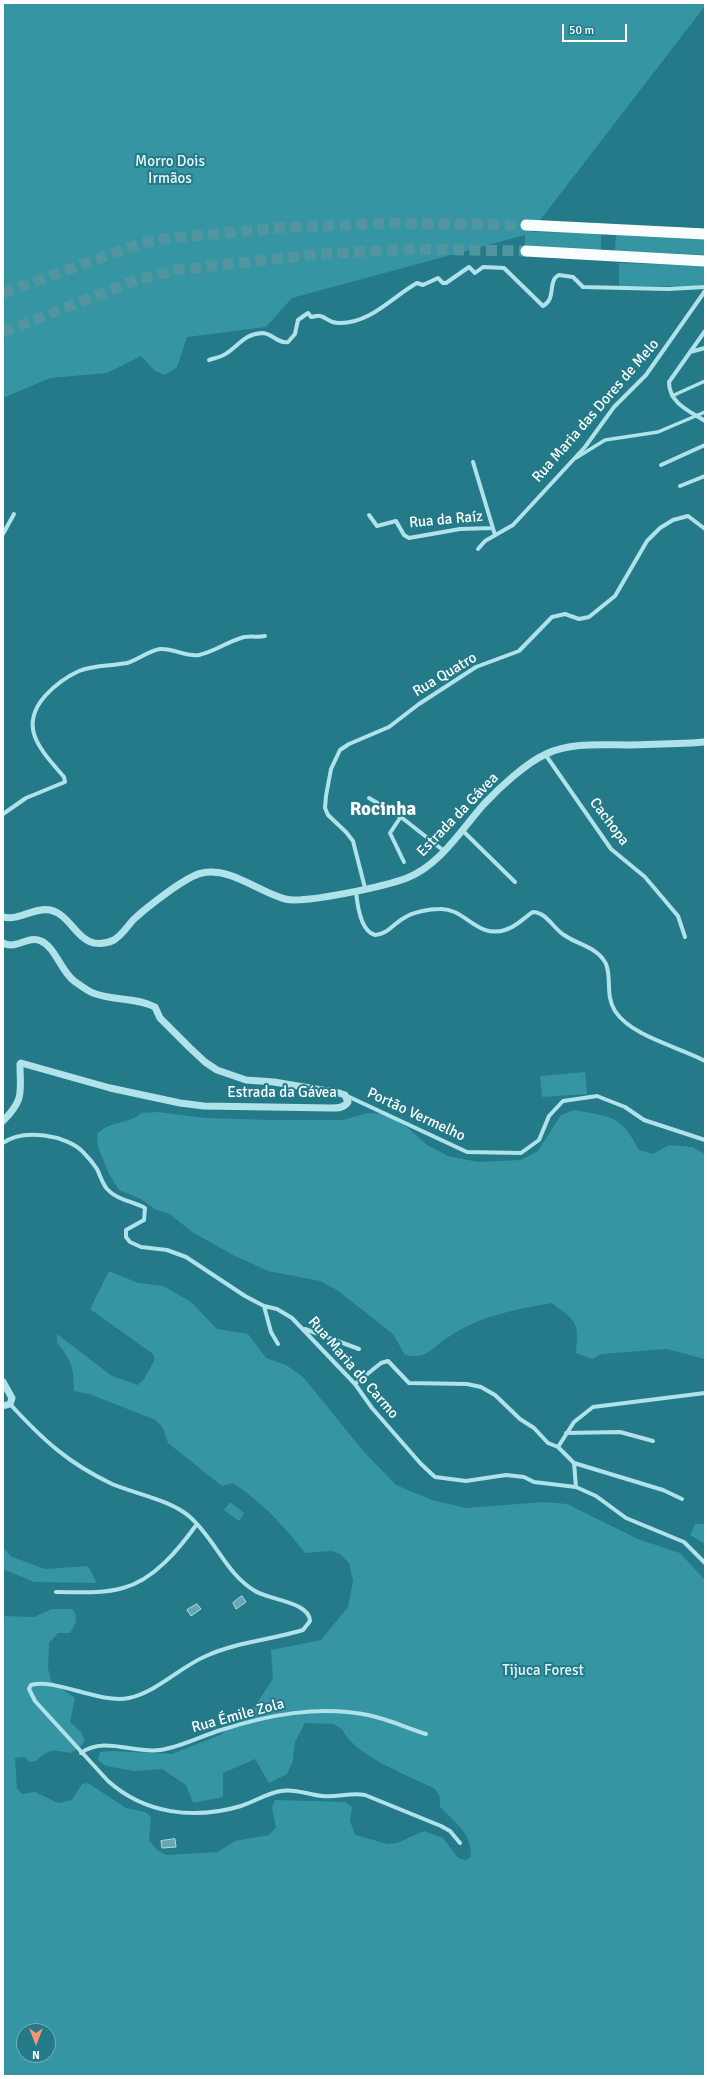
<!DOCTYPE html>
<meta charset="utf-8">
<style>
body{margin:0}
#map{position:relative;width:708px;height:2079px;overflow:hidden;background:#247a88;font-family:Signika,sans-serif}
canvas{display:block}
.frame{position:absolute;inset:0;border:4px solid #fff;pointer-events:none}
.north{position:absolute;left:16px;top:2023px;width:40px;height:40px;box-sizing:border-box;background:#247a88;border:1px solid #7cafb8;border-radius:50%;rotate:180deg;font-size:11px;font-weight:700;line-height:16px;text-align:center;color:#fff}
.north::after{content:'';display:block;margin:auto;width:14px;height:18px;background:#f49772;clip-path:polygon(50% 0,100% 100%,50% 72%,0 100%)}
.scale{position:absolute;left:562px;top:24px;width:65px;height:18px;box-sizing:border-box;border:2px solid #fff;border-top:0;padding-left:5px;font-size:12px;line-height:14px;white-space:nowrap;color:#fff;-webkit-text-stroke:3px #247a88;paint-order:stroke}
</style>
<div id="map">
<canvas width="708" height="2079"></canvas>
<div class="frame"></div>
<div class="north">N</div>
<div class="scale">50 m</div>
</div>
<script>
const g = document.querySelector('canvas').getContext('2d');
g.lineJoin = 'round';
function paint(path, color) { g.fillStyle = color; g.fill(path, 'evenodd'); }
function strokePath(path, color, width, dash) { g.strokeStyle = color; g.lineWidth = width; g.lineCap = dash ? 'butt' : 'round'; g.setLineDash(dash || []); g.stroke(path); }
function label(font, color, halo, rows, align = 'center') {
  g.font = font + ' Signika,sans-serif'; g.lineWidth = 4; g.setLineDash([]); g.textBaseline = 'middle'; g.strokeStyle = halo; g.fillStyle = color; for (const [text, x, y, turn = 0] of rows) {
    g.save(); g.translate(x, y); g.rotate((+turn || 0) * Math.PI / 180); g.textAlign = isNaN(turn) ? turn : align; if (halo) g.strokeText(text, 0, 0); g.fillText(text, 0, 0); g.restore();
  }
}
paint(new Path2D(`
 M3 3H705V6L531 232 601 233V250L525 246V235L292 298 266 327 187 337 177 367 165 375 155 371 141 356 107 373 50 378 3 398Z
 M616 234 705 239V255L615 251Z
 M619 263 705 266V284L700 286H619Z
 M585 1072 587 1094 542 1097 540 1076Z
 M574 1110C611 1117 620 1114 639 1150L653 1154 669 1145 692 1147 705 1154V1359L667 1349 601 1354 592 1359 576 1353C579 1320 577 1323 552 1303 517 1309 480 1316 450 1336 431 1347 429 1360 405 1355L393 1334 337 1290 320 1281 268 1271 233 1255 192 1232 170 1214 156 1210 141 1199 119 1190 109 1174 98 1147 97 1134C112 1119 129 1125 141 1113L158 1112 206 1118 273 1120H343L368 1113 384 1114 407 1127 427 1145 448 1156 478 1162 521 1160 538 1151 561 1115Z
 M109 1271 138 1283 163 1286 191 1302 217 1329 248 1334 266 1358 286 1365 303 1377 365 1453 396 1485 432 1500 466 1508 544 1502 567 1504 638 1539 680 1553 705 1580V2076H3V1616L34 1617 52 1609H72C79 1618 76 1623 70 1633H58L49 1643 48 1668 51 1681 75 1698 70 1722 81 1732 85 1741 81 1746 71 1753C53 1750 49 1748 36 1761L30 1762 24 1757 15 1758 17 1788 22 1794 35 1792 58 1803 72 1800 82 1784 88 1783 126 1808 145 1812 151 1817 149 1840 156 1849 166 1855 218 1852 235 1841 269 1835 276 1827 272 1808 275 1800 345 1802 352 1807 350 1821 355 1835 388 1844 397 1843 424 1831 443 1838 458 1858 466 1860 471 1857C472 1833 455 1823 440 1807V1797L435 1789C408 1775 354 1756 342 1729L333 1724 305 1723 295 1742 293 1761 287 1774 269 1783 255 1759 223 1773V1797L193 1803 186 1785 162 1769 134 1771 106 1766 98 1760 100 1752 113 1751 172 1754 220 1735 251 1712 273 1679 271 1650 321 1640 348 1607 353 1581 349 1563 340 1554 332 1551 305 1553C281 1523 265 1505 233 1483L222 1486 168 1443 163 1428 156 1420 89 1394 74 1391C73 1367 73 1362 57 1343V1334L112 1376 138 1385 144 1379 155 1359 153 1354 90 1309ZM24 2031H48V2055H24Z
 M230 1502 244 1513 239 1521 224 1510Z
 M695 1524H705V1544L690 1535Z
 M3 1547 10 1556 45 1569 88 1566 97 1583 34 1582 3 1569Z`), '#3595a3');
const water = new Path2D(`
 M242 1596 246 1602 236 1609 233 1603Z
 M197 1604 201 1609 191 1616 187 1610Z
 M175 1839 176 1847 162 1848 161 1841Z`);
paint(water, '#6da5af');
strokePath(water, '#a3e2ea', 1);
strokePath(new Path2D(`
 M3 293 142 243 170 238 278 228 388 223 526 225
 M3 332 137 280 176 270 320 254 412 249 526 251`), '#5095a0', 11, [11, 5.5]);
strokePath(new Path2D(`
 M672 396 705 381
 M576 458 605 440 658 432 705 412`), '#afe2e9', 3.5);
strokePath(new Path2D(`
 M705 331 669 382C669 403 689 411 705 421
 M690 352 705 348
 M209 360C215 358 222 357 227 353 240 344 245 334 262 333 272 333 278 344 288 342L295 334 298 320 308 313 311 317C313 317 318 315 320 316 327 317 329 324 340 323 371 323 392 297 417 283L423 285 438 278 443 283H446L469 267 475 273 483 267 504 268 543 306C557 299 547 280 559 275L573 277 583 287 668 289 705 287
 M473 462 495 535
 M661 465 705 445
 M680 486 705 476
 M369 515 377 526 396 521 404 535 409 538 460 529 493 528
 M3 534 14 514
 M478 549 485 541 513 525 585 447 614 407 646 375 705 291
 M545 754 611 849 645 877 678 916 685 937
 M369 798 401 817 444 851
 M404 812 390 833 404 862
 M3 814 26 798 65 782 64 777C42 751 17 728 45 696 54 686 66 677 79 671 93 665 111 666 127 663 138 660 148 651 160 649 173 648 186 657 199 655 214 652 227 642 241 638 249 635 257 638 265 636
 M462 830 515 882
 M365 888 353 841 346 832 328 815 325 808 326 796 331 769 340 750 349 744 389 727 419 704 476 667 519 651 552 617 565 614 579 619 589 617 615 596 647 541 660 528 673 520 688 516 705 529
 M356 890C357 903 360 931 375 935 388 934 393 924 404 918 413 912 429 909 440 909 465 908 477 939 505 930 518 926 523 918 533 912 546 912 554 929 564 935 578 945 598 947 606 964 612 979 605 995 615 1011 632 1037 680 1047 705 1061
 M345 1095 467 1152 521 1153 539 1140 549 1116 563 1101 597 1096 625 1107 644 1120 705 1140
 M3 1143C23 1128 67 1135 83 1152 88 1157 93 1163 97 1169 100 1175 102 1183 107 1189 117 1200 132 1201 145 1208L144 1220 126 1230V1237L130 1242 141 1247 167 1250 186 1257 245 1296 264 1306 277 1309 292 1318 355 1384 372 1408 421 1464 435 1477 466 1481 506 1475 524 1477 534 1482 576 1487 596 1496 626 1518 684 1542 705 1563
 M264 1306 271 1332 278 1344
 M305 1329 359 1349
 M355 1384 381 1363 388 1361 409 1383 467 1384 481 1387 495 1395 520 1419 534 1428 548 1443 558 1447 574 1463 663 1490 682 1499
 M10 1404C43 1440 68 1463 112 1484 136 1494 171 1500 190 1517 215 1539 226 1574 255 1591 269 1600 310 1602 310 1621L303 1630C270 1640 237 1642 206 1656 180 1667 157 1692 129 1698 99 1704 56 1678 31 1685L29 1689 35 1701 108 1781C145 1814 194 1820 241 1806 254 1802 267 1793 281 1791 295 1788 309 1795 322 1796 337 1798 350 1792 365 1795L441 1826 450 1831 460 1843
 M566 1433 620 1432 653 1441
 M558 1447 574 1422 593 1407 705 1393
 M574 1463 576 1487
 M56 1592C78 1592 102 1594 123 1588 154 1580 179 1549 197 1524
 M81 1753C104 1736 134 1754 160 1750 181 1747 201 1736 221 1730 268 1715 318 1705 368 1715 388 1719 407 1728 426 1734`), '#afe2e9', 4);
strokePath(new Path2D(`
 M3 917C20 921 33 907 50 910 69 914 76 939 94 943 101 944 108 943 114 940 122 935 127 927 133 920 146 908 186 876 202 873 231 867 258 892 285 899 304 904 386 886 407 878 440 865 461 830 484 804 499 788 526 763 546 754 570 742 603 745 629 745 654 744 680 744 705 742
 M3 943C17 950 27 935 41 941 55 947 61 971 74 981 80 985 86 990 93 993 113 1001 136 997 155 1007L160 1018 190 1048 205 1062 217 1070 246 1080 274 1082 339 1093 345 1095 348 1102C344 1108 338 1108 331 1108L204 1106 180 1103 110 1088 21 1063 20 1064C20 1092 25 1099 3 1121
 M3 1382 12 1398 10 1404 3 1406`), '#afe2e9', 7);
strokePath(new Path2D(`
 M526 225 705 234
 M526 251 705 261`), '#f8fefe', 11);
label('15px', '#e5f8fa', '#247a88', [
 ["Morro Dois",170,162],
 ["Irmãos",170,179],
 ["Tijuca Forest",543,1671]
]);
label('15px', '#fff', '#247a88', [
 ["Rua Maria das Dores de Melo",596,411,-49],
 ["Rua da Raíz",446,520,-5],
 ["Rua Quatro",445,675,-31],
 ["Estrada da Gávea",458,815,-46],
 ["Cachopa",609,822,53],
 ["Estrada da Gávea",282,1093],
 ["Portão Vermelho",416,1115,25],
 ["Rua Maria do Carmo",353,1368,49],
 ["Rua Émile Zola",238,1716,-15]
]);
label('bold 19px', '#fff', '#247a88', [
 ["Rocinha",383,810]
]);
</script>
